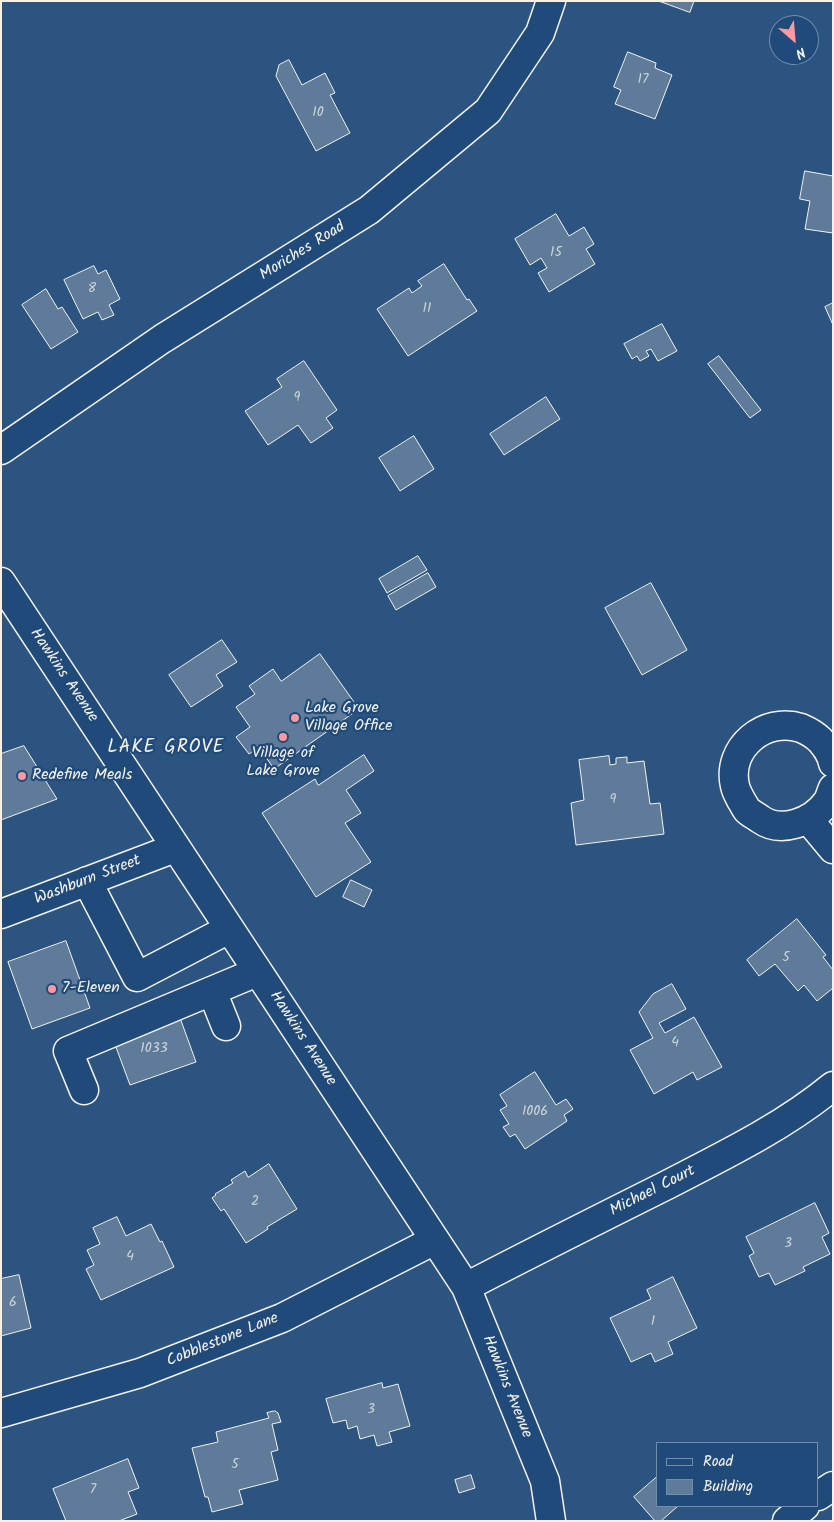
<!DOCTYPE html>
<style>
body{margin:0}
#map{position:relative;width:834px;height:1522px;overflow:hidden;background:#2c5481;font-family:Kalam,sans-serif}
canvas{display:block}
.frame{position:absolute;inset:0;border:2px solid #f4f1e8;pointer-events:none}
.legend{position:absolute;left:656px;top:1442px;width:162px;height:65px;box-sizing:border-box;background:#1f4a7a;border:1px solid #748da6;margin:0;padding:6px 9px;list-style:none;font-size:15px;color:#f4f1e8}
.legend li{display:flex;align-items:center;gap:10px;height:25px}
.legend b{width:25px;border:1px solid #748da6}
.north{position:absolute;left:769px;top:15px;width:50px;height:50px;box-sizing:border-box;background:#1f4a7a;border:1px solid #748da6;border-radius:50%;rotate:153deg;font-size:14px;font-weight:700;line-height:20px;text-align:center;color:#f4f1e8}
.north::after{content:'';display:block;margin:auto;width:18px;height:22px;background:#ff9aa2;clip-path:polygon(50% 0,100% 100%,50% 72%,0 100%)}
</style>
<div id="map">
<canvas width="834" height="1522"></canvas>
<div class="frame"></div>
<ul class="legend">
<li><b style="height:6px;background:#1f4a7a"></b>Road</li>
<li><b style="height:14px;background:#5e7b9a"></b>Building</li>
</ul>
<div class="north">N</div>
</div>
<script>
const g = document.querySelector('canvas').getContext('2d');
g.lineJoin = 'round';
function paint(path, color) { g.fillStyle = color; g.fill(path, 'evenodd'); }
function strokePath(path, color, width, dash) { g.strokeStyle = color; g.lineWidth = width; g.lineCap = dash ? 'butt' : 'round'; g.setLineDash(dash || []); g.stroke(path); }
function label(font, color, halo, rows, align = 'center') {
  g.font = font + ' Kalam,sans-serif'; g.lineWidth = 4.5; g.setLineDash([]); g.textBaseline = 'middle'; g.strokeStyle = halo; g.fillStyle = color; for (const [text, x, y, turn = 0] of rows) {
    g.save(); g.translate(x, y); g.rotate((+turn || 0) * Math.PI / 180); g.textAlign = isNaN(turn) ? turn : align; if (halo) g.strokeText(text, 0, 0); g.fillText(text, 0, 0); g.restore();
  }
}
const building = new Path2D(`
 M659 1H694L690 12Z
 M628 52 656 63 655 68 672 75 655 119 615 104 621 90 614 87Z
 M289 60 302 85 325 73 335 93 330 95 350 133 316 151 276 76 279 65Z
 M805 171 833 176V233L805 229 810 201 800 199Z
 M556 214 569 236 584 227 594 244 586 249 595 264 549 292 538 273 547 268 541 258 530 265 515 239Z
 M444 264 467 300 469 299 477 311 408 356 377 309 409 288 412 293 422 286 418 281Z
 M94 266 98 274 106 270 120 299 109 305 114 315 102 320 98 312 83 319 64 280Z
 M46 289 58 309 62 307 78 332 51 349 22 305Z
 M833 303V325L825 307Z
 M662 324 677 351 658 361 651 349 646 351 649 356 640 361 637 356 632 359 624 344Z
 M719 356 761 410 750 418 708 364Z
 M304 361 337 410 326 418 333 428 311 443 298 425 268 445 245 411 282 387 277 379Z
 M546 397 560 419 504 455 490 434Z
 M414 436 434 469 400 491 379 458Z
 M418 556 427 570 387 593 379 579Z
 M428 573 436 587 396 610 388 596Z
 M651 583 687 650 642 675 605 608Z
 M222 640 237 662 216 675 223 686 191 707 169 675Z
 M320 654 359 709 274 769 259 747 249 754 236 737 250 727 236 707 255 694 249 686 273 669 281 681Z
 M24 746 57 799 1 820V754Z
 M364 755 374 771 346 790 361 813 345 823 371 862 316 897 262 813 315 779 318 785Z
 M609 756 610 765 616 764V758L627 757V763L644 761 650 804 660 803 664 834 576 845 571 803 584 800 579 760Z
 M351 880 372 890 364 907 343 897Z
 M797 919 826 955 823 957 833 970V988L817 1001 804 985 798 991 775 964 759 976 747 960Z
 M66 941 90 1008 32 1029 8 962Z
 M672 984 686 1009 659 1023 665 1033 694 1017 722 1067 697 1080 693 1072 654 1094 630 1050 653 1038 639 1012 653 994Z
 M179 1015 196 1062 130 1085 113 1039Z
 M535 1072 556 1105 566 1099 573 1109 564 1115 567 1121 525 1149 515 1134 510 1137 503 1127 509 1124 500 1110 507 1106 500 1095Z
 M269 1164 297 1209 267 1227 268 1229 246 1243 224 1209 221 1211 212 1198 216 1195 215 1194 233 1183 231 1180 245 1171 248 1177Z
 M815 1203 829 1233 822 1237 830 1254 803 1267 805 1271 775 1285 769 1273 759 1277 749 1256 754 1253 746 1237Z
 M117 1217 126 1236 151 1224 160 1242 162 1241 174 1267 101 1300 86 1269 94 1265 87 1250 100 1244 93 1228Z
 M19 1275 31 1328 1 1336V1279Z
 M673 1277 697 1328 668 1342 673 1354 655 1362 651 1353 631 1362 610 1318 651 1299 647 1290Z
 M382 1383 383 1388 398 1384 410 1426 389 1432 392 1442 377 1446 374 1435 360 1439 357 1426 348 1429 346 1420 333 1423 326 1399Z
 M275 1411 278 1413 281 1422 272 1424 278 1450 271 1452 278 1480 239 1490 243 1504 212 1512 208 1497H205L192 1448 218 1442 216 1432 269 1418 267 1413Z
 M128 1459 139 1488 128 1492 137 1514 119 1521H66L53 1489Z
 M471 1475 475 1488 459 1493 455 1480Z
 M658 1476V1506H678L661 1521H655L634 1497Z`);
paint(building, '#5e7b9a');
strokePath(building, '#f4f1e8', 1);
const minor = new Path2D(`
 M1 450 162 339 369 210 488 111 540 33 551 1
 M1 582 466 1287 545 1481 551 1521
 M833 763C831 753 826 747 820 740 814 734 808 731 801 728 765 716 726 748 735 786 736 791 739 796 741 800 743 803 745 807 747 810 750 813 756 816 760 819 781 834 813 822 827 802 830 798 831 792 833 788
 M808 819 833 849
 M87 881 137 977 229 929
 M1 914 175 848
 M212 991 226 1026
 M84 1090 68 1051 257 972
 M466 1287C531 1253 597 1220 663 1187 721 1157 782 1128 833 1086
 M1 1413 140 1373 282 1318 435 1240
 M818 1496 833 1486
 M787 1521 805 1506`);
strokePath(minor, '#f4f1e8', 31);
strokePath(minor, '#1f4a7a', 28);
for (const [x, y, r, color] of [
 [295,718,5,"#ff9aa2"],
 [283,737,5,"#ff9aa2"],
 [22,776,5,"#ff9aa2"],
 [52,989,5,"#ff9aa2"]
]) { const dot = new Path2D(); dot.arc(x, y, r, 0, 2 * Math.PI); g.fillStyle = color; g.fill(dot); strokePath(dot, '#1f4a7a', 2); }
label('14px', '#ced4d4', null, [
 ["17",643,81],
 ["10",318,114],
 ["15",556,254],
 ["8",92,290],
 ["11",427,310],
 ["9",297,399],
 ["9",613,801],
 ["5",786,959],
 ["4",675,1044],
 ["1033",154,1050],
 ["1006",535,1113],
 ["2",255,1203],
 ["3",788,1245],
 ["4",130,1258],
 ["6",13,1304],
 ["1",653,1323],
 ["3",371,1411],
 ["5",235,1466],
 ["7",93,1491]
]);
label('16px', '#f4f1e8', '#1f4a7a', [
 ["Moriches Road",303,252,-32],
 ["Hawkins Avenue",63,676,56],
 ["Washburn Street",88,881,-21],
 ["Hawkins Avenue",302,1039,57],
 ["Michael Court",653,1192,-27],
 ["Cobblestone Lane",223,1341,-22],
 ["Hawkins Avenue",506,1387,68]
]);
label('16px', '#f4f1e8', '#1f4a7a', [
 ["Lake Grove",305,709],
 ["Village Office",305,727],
 ["Village of",283,754,"center"],
 ["Lake Grove",283,772,"center"],
 ["Redefine Meals",32,776],
 ["7-Eleven",62,989]
], 'left');
g.letterSpacing = '1px';
label('19px', '#f4f1e8', '#1f4a7a', [
 ["LAKE GROVE",166,749]
]);
g.letterSpacing = '0px';
</script>
